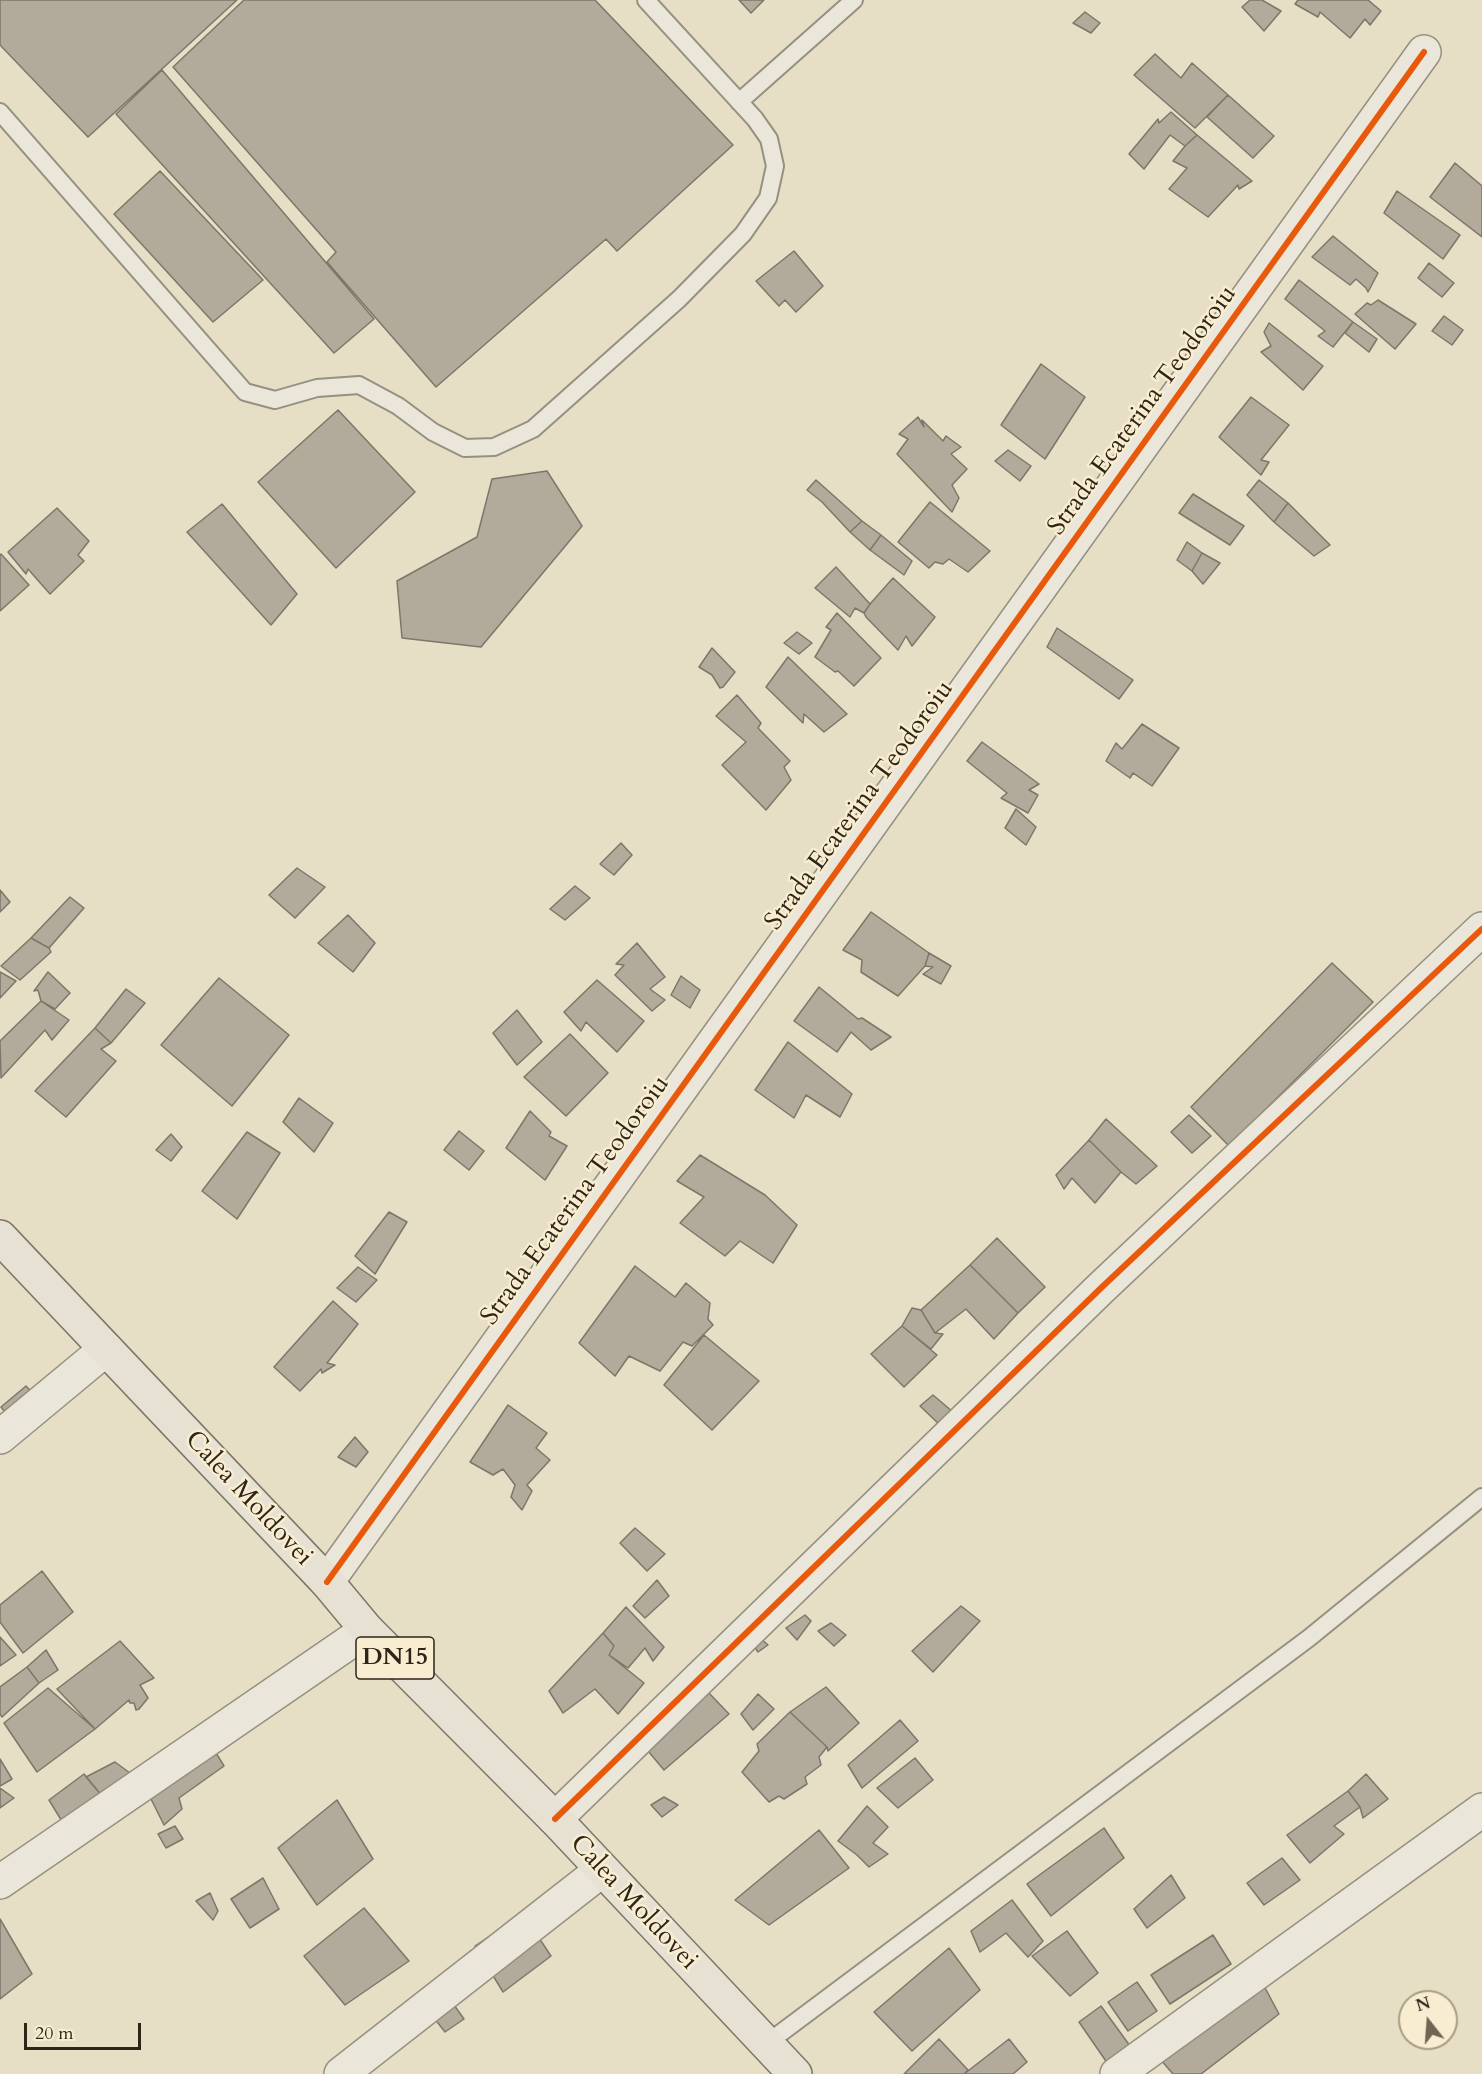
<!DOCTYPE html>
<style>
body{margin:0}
#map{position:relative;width:1482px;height:2074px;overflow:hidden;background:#e6dec5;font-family:Cardo,serif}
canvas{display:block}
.north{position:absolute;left:1398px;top:1990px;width:60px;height:60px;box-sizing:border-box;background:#f8edd0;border:2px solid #a79d86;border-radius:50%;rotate:343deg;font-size:16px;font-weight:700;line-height:24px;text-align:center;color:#2e2417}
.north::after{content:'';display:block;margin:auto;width:21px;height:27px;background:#6e6554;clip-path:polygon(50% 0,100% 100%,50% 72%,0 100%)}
.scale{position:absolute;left:24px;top:2023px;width:117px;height:27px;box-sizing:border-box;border:3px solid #2e2417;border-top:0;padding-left:8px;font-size:18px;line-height:21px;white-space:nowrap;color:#2e2417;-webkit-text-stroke:4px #f8edd0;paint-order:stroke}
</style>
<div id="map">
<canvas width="1482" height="2074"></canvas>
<div class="north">N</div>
<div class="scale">20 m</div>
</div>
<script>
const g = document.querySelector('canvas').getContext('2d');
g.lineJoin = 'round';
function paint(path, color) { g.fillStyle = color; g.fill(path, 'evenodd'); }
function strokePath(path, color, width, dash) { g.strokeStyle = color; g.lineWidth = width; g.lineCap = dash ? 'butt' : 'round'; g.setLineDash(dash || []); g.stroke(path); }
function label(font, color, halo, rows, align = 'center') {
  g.font = font + ' Cardo,serif'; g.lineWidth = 5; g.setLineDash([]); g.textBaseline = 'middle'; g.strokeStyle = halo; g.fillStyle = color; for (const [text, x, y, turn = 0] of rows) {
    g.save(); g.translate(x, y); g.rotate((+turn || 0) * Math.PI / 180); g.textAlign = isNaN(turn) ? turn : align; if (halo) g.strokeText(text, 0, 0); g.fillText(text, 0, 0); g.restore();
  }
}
const building = new Path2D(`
 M0 0H237L88 137 0 45Z
 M244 0H595L733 145 617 251 606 239 436 387 327 262 336 252 173 67Z
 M739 0H764L751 13Z
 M1250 0H1262L1281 11 1264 31 1242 7Z
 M1298 0H1368L1381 11 1370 25 1365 19 1350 38 1320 12 1318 17 1295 4Z
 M1085 12 1100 23 1091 33 1073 23Z
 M1155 54 1181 78 1192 63 1228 95 1195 128 1134 75Z
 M162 70 374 319 334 353 116 114Z
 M1228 95 1274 136 1253 158 1207 117Z
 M1171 112 1197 135 1185 146 1170 135 1144 169 1129 154 1158 119 1159 123Z
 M1197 135 1252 181 1239 189 1238 185 1208 217 1169 189 1187 168 1173 161 1185 146Z
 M1455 163 1482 186V237L1430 197Z
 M160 171 263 280 213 322 114 214Z
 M1397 191 1460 235 1443 259 1384 213Z
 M1333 236 1378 273 1368 292 1366 288 1356 279 1350 285 1312 257Z
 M794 251 823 286 796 312 785 300 779 306 756 281Z
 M1429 263 1454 283 1442 297 1418 278Z
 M1299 280 1353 322 1333 347 1318 336 1325 331 1285 299Z
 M1378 300 1416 324 1395 349 1355 314 1367 303 1371 305Z
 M1444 316 1463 330 1452 345 1432 331Z
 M1353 322 1377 339 1369 352 1345 333Z
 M1269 323 1323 366 1303 390 1261 352 1271 346 1264 332Z
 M1041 364 1085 397 1045 459 1001 425Z
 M1251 397 1289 425 1261 460 1269 462 1261 475 1219 437Z
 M338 410 415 492 336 568 258 482Z
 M918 417 924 427 922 420 943 441 946 436 961 447 951 454 967 469 952 485 959 498 952 512 897 454 908 439 899 434Z
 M1008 450 1031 466 1020 481 995 461Z
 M547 471 582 526 481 647 402 638 397 581 477 537 492 479Z
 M816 480 862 521 850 532 822 502 807 490Z
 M1259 480 1288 503 1274 522 1247 495Z
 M1193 494 1244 526 1230 545 1179 513Z
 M930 502 990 551 968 572 949 559 943 564 935 562 929 568 898 542Z
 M1288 503 1330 545 1314 556 1274 522Z
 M222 504 297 594 271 625 187 532Z
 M57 508 89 541 78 555 84 561 50 594 28 569 26 574 8 552Z
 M862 521 881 535 870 550 850 532Z
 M881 535 912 561 904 575 870 550Z
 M1187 542 1202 553 1192 571 1177 560Z
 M1202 553 1220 563 1203 584 1192 571Z
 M1 554 29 585 0 611V555Z
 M836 567 870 604 864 613 855 608 850 617 815 588Z
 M893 578 935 617 912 646 906 636 898 650 866 617 864 613 870 604Z
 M837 613 881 658 854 686 838 671 835 672 815 657 831 630 826 627Z
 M1057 628 1133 680 1119 699 1047 647Z
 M797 632 812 643 799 654 784 643Z
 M712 648 735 672 723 687 720 688 712 675 699 667Z
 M788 657 847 714 824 732 804 714 803 723 766 687Z
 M737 695 761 723 758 728 790 761 784 767 791 780 766 810 722 765 746 742 716 716Z
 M1142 724 1179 748 1152 786 1133 773 1130 778 1106 761 1116 743 1122 749Z
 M982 742 1039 784 1029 790 1038 795 1028 813 1001 798 1007 793 967 761Z
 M1016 809 1036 827 1026 845 1005 828Z
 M621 843 632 855 614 875 600 864Z
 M297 868 325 887 295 918 269 895Z
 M575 886 590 898 565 920 550 909Z
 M0 890 10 902 0 912Z
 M70 897 84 908 49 948 31 938Z
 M871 912 929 953 925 966 898 996 861 972 862 960 843 950Z
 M348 915 375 943 353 972 318 943Z
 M31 938 49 948 51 952 20 980 1 966Z
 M637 943 665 977 650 989 665 1000 652 1011 615 975 624 965 616 964Z
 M929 953 951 966 941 984 923 974 933 967 925 966Z
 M1332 963 1373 1002 1229 1146 1191 1107Z
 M0 972 16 981 0 998Z
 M48 972 70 993 55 1009 41 1001 38 990 34 991Z
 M681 976 700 990 690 1008 671 995Z
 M219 978 289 1035 232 1106 161 1045Z
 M597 980 644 1021 617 1052 586 1022 581 1031 564 1012Z
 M819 987 858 1019 862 1018 891 1037 871 1050 851 1032 837 1052 794 1021Z
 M126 989 145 1003 111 1043 95 1028Z
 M41 1001 69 1020 52 1040 45 1030 1 1078 0 1041Z
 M517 1010 542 1042 517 1065 493 1033Z
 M95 1028 111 1043 101 1049 116 1061 66 1117 35 1091Z
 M570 1034 608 1073 566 1116 524 1077Z
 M788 1042 852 1094 840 1117 806 1095 794 1118 755 1090Z
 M299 1098 333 1123 314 1152 283 1122Z
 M530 1111 551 1132 549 1136 567 1146 545 1180 506 1148Z
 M1189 1115 1211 1136 1192 1153 1171 1132Z
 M1106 1119 1157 1166 1136 1184 1121 1172 1089 1140Z
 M459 1131 484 1151 469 1170 444 1150Z
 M247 1132 280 1153 237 1219 202 1191Z
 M171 1134 182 1147 171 1161 156 1150Z
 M1089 1140 1121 1172 1095 1203 1072 1178 1064 1189 1056 1175Z
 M700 1155 765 1195 797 1225 773 1263 740 1241 725 1256 680 1223 704 1197 677 1181Z
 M389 1212 407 1222 375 1274 355 1256Z
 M997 1238 1045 1287 1018 1313 970 1265Z
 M970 1265 1018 1313 994 1339 966 1309 935 1333 921 1310Z
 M635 1266 675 1297 686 1283 710 1303 708 1319 713 1325 692 1346 683 1342 660 1371 629 1356 615 1376 579 1343Z
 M358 1267 377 1280 356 1302 337 1288Z
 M333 1301 358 1324 327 1363 335 1365 322 1373 321 1369 300 1391 274 1367Z
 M912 1308 921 1310 935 1333 943 1334 931 1349 902 1326Z
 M902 1326 937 1355 904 1387 871 1354Z
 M704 1335 759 1381 712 1430 664 1385Z
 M26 1386 38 1399 13 1422 1 1407Z
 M933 1395 953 1412 942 1427 920 1406Z
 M508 1405 547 1433 536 1448 550 1460 527 1485 532 1491 522 1510 511 1497 515 1485 503 1469 493 1475 470 1462Z
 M355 1437 368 1452 356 1467 338 1457Z
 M635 1528 665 1554 647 1571 620 1543Z
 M42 1571 73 1612 23 1653 0 1622V1605Z
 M657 1580 669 1596 645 1618 633 1606Z
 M961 1606 980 1621 933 1672 912 1651Z
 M626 1607 664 1647 653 1661 645 1648 628 1668 609 1655 614 1646 603 1633Z
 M805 1615 811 1621 797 1640 786 1628Z
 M831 1623 846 1635 834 1646 818 1631Z
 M603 1633 614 1646 609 1655 644 1683 618 1714 595 1689 563 1713 549 1691Z
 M758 1636 768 1645 758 1652 753 1645Z
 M0 1637 16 1655 0 1666Z
 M120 1641 154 1678 140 1685 148 1698 139 1709 136 1710 134 1703H130L129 1700 95 1729 57 1689Z
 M46 1650 58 1670 39 1683 27 1667Z
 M27 1667 39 1683 2 1717 0 1714V1687Z
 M826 1687 859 1723 828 1751 827 1747 790 1712Z
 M48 1688 95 1729 37 1772 4 1723Z
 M708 1692 729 1714 664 1770 648 1751Z
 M758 1694 774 1709 753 1730 741 1714Z
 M790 1712 827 1747 819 1757 821 1765 805 1777 807 1784 784 1799 779 1796 769 1802 742 1772 759 1751 757 1744Z
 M900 1720 918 1741 862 1788 848 1765Z
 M210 1743 224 1766 179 1798 182 1809 164 1825 147 1791Z
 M915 1758 933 1780 898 1808 877 1788Z
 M0 1759 12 1779 0 1786Z
 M115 1762 130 1773 102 1796 86 1777Z
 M84 1774 102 1796 63 1823 49 1800Z
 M1366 1774 1388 1799 1363 1818 1360 1807 1348 1791Z
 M0 1788 14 1798 0 1808Z
 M1348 1791 1360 1807 1334 1826 1344 1834 1310 1863 1287 1835Z
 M664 1797 678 1805 662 1817 651 1805Z
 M337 1800 373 1859 317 1905 278 1848Z
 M867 1806 888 1827 873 1843 888 1854 869 1867 857 1855 838 1841Z
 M175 1826 183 1839 166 1848 158 1834Z
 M1104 1828 1124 1858 1051 1916 1027 1884Z
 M819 1830 849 1868 769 1925 735 1900Z
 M1282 1858 1300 1880 1264 1905 1247 1883Z
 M1171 1875 1185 1898 1147 1928 1134 1909Z
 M263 1878 279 1909 250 1928 231 1899Z
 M210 1893 218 1911 213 1920 196 1901Z
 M1012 1900 1043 1941 1028 1957 1006 1933 980 1952 971 1931Z
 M364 1908 409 1961 345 2005 304 1956Z
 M523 1914 551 1956 503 1992 475 1946Z
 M0 1919 32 1974 0 1999Z
 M1067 1931 1098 1973 1070 1996 1032 1956Z
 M1213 1935 1231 1964 1170 2004 1151 1975Z
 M949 1948 980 1990 912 2051 874 2012Z
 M1137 1982 1157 2011 1128 2031 1108 2002Z
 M439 1984 464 2019 445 2032 420 2000Z
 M1263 1984 1279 2014 1201 2074H1173L1160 2059Z
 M1101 2006 1133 2050 1110 2067 1079 2022Z
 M939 2039 968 2070 964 2074H904Z
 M1009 2039 1027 2062 1013 2074H964Z`);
paint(building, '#b2ab9b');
strokePath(building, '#7d7769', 1.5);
const lane = new Path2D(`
 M739 102 854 0
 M0 112 245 392 275 400 317 388 359 385 398 406 433 432 465 448 494 447 533 429 679 299 743 234 768 198 775 166 769 139 755 119 646 0
 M766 2044 1309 1638 1482 1497`);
const street = new Path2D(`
 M0 1437 106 1349
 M327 1582 1424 52
 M555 1819 1101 1288 1482 929
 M0 1882 367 1630
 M341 2074 602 1870
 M1117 2074 1482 1810`);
const primary = new Path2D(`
 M0 1237 327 1582 367 1630 555 1819 795 2074`);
strokePath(lane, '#969081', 20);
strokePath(street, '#969081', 36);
strokePath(primary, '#7d7769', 36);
strokePath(lane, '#eae6d9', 16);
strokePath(street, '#eae6d9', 33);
strokePath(primary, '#e6e1d3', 33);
strokePath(new Path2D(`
 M327 1582 1424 52
 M555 1819 1101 1288 1482 929`), '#e8590c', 6);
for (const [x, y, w] of [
 [395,1658,78]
]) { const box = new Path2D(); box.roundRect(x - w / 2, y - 21, w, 42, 4.5); g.fillStyle = '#f8edd0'; g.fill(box); strokePath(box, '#2e2417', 1.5); }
label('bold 24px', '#2e2417', null, [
 ["DN15",395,1658]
]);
label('26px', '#2e2417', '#f8edd0', [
 ["Strada Ecaterina Teodoroiu",1143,411,-54],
 ["Strada Ecaterina Teodoroiu",860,806,-54],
 ["Strada Ecaterina Teodoroiu",576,1201,-54],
 ["Calea Moldovei",248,1499,47],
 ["Calea Moldovei",633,1903,47]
]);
</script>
